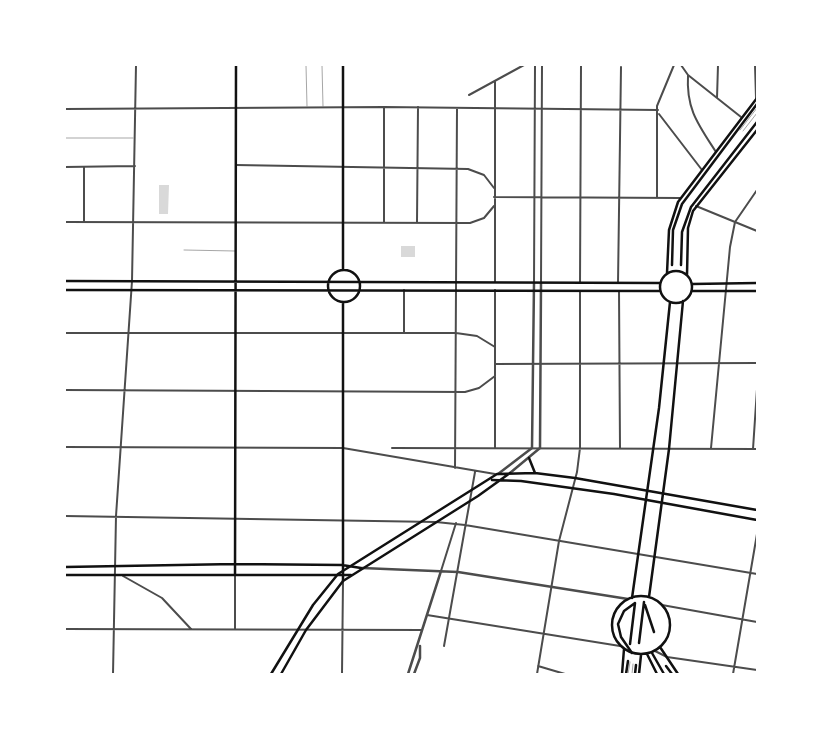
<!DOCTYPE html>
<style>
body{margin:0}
#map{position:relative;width:822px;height:739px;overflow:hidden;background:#fff;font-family:"PT Sans",sans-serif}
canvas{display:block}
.frame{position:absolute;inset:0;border:66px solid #fff;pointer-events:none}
</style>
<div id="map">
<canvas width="822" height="739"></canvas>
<div class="frame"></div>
</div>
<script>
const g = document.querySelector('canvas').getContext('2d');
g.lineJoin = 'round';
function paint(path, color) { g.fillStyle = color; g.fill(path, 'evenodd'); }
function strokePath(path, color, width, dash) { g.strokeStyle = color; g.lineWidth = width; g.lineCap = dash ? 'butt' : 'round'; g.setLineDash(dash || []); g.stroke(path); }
paint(new Path2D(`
 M159 185H169L168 214H159Z
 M401 246H415V257H401Z`), '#d9d9d9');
strokePath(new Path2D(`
 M306 65 307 106
 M322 65 323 106
 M740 130 757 108
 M743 131 757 113
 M65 138H133
 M184 250 235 251
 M628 674 630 662
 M632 674 633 664`), '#4c4c4c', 0.5);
strokePath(new Path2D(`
 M681 65 688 75 741 117
 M755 65 756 98
 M688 75C686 109 698 124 716 152
 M469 95 524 65
 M717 98 718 65
 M65 109 384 107 658 110
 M659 114 702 170
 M236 165 468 169 484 175 494 188
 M65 167 135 166
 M494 197 680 198
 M657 197V106L674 65
 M696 206 757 231
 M65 222 470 223 484 218 494 206
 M84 222V167
 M417 222 418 107
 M384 223V108
 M495 282V81
 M534 283 535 65
 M541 283 542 65
 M580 283 581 65
 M618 283 621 67
 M404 290V333
 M495 290V448
 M619 291 620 448
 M65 333H456L477 336 495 347
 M495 364 757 363
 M65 390 465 392 479 388 495 376
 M65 447 343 448 495 474
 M392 448 757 449
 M711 448 730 247 735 222 757 190
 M753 449 757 389
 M455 468 457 108
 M65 516 436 522 465 525 757 574
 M441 571 456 523
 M123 576 162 598 191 629
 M662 605 757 622
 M427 615 620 646
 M65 629 422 630
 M235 629V574
 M444 646 475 472
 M655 651 667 657 757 670
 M538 666 565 674
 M113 674 116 516 132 281 136 65
 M342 674 343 581
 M537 674 559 541 577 472 580 448V291
 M733 674 757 534`), '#4c4c4c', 2);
strokePath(new Path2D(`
 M510 473 540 448 541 283
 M498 474 532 448 534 283
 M362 568 458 572 628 599
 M408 674 441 571
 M414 674 420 658V646`), '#4c4c4c', 2.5);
strokePath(new Path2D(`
 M343 270V65
 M328 286a16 16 0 1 1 32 0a16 16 0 1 1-32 0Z
 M660 287a16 16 0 1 1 32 0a16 16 0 1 1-32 0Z
 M667 273 669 230 678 202 757 98
 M687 275 688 228 693 211 757 130
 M65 281 660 283
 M65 290 660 291
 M65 567 235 564 342 565 361 568
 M235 574 236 65
 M65 575H351
 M343 581V302
 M612 625a29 29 0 1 1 58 0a29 29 0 1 1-58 0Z
 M649 597 669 449 683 301
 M632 598 659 408 670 302
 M660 647 678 674
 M647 654 657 674
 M622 674 624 649
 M639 674 641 655`), '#111', 2.5);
strokePath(new Path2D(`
 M672 265 673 230 682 204 757 104
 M681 265 682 232 691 207 757 122
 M692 284 757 283
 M692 291H757
 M529 458 535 473
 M492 480 521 481 614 494 757 520
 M645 605 654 632
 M639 643 644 602
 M630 644 635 603
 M632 653 621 637 618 624 624 611 635 603
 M652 653 664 674
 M666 666 672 674
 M271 674 313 605 338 574 497 474 535 473 575 478 757 510
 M281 674 306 630 343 581 478 496 510 473
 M626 674 628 661
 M635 674 636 665`), '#111', 2.5);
</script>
